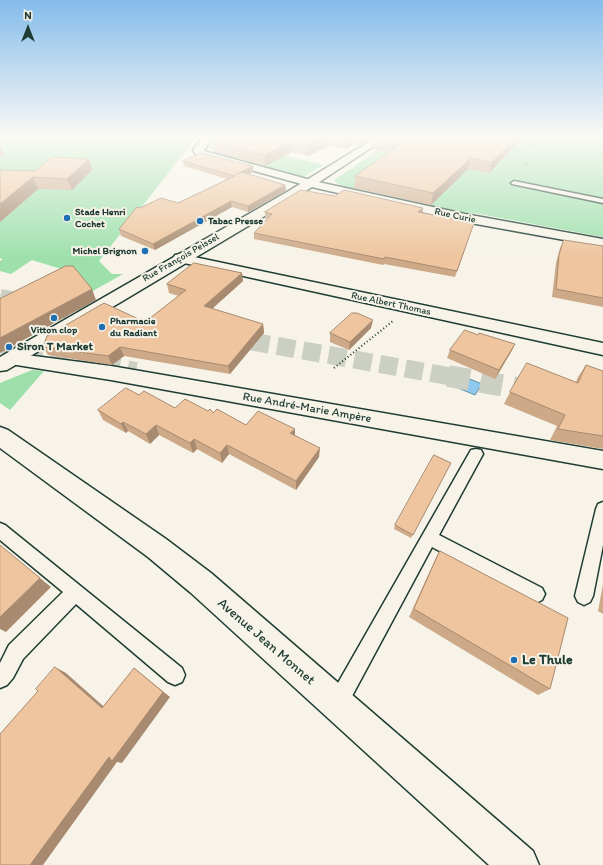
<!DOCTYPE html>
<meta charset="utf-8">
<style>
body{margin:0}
#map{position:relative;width:603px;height:865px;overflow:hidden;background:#f7f3e8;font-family:Itim,sans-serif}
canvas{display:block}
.north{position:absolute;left:8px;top:8px;width:40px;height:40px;-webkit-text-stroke:3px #f7f3e8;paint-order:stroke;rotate:0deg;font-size:11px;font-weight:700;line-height:16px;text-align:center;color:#1f3d34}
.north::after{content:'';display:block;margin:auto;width:14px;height:18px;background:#1f3d34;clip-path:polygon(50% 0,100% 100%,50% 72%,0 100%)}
</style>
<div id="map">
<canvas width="603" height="865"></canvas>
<div class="north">N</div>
</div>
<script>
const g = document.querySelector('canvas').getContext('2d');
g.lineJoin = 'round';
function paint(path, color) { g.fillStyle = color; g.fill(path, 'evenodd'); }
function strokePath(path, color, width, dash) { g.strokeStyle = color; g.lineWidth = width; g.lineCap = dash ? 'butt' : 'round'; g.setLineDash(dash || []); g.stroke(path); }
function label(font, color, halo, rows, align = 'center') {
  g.font = font + ' Itim,sans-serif'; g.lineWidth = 4; g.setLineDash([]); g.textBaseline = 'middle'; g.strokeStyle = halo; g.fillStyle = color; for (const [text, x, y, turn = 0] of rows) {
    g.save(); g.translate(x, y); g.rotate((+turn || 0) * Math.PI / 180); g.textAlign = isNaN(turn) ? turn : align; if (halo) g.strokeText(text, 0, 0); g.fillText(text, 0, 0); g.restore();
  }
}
paint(new Path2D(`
 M0 138H196L99 261 112 274H123L84 296 74 273 32 260 11 274 0 271V261L3 259 0 258Z
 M396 138H603V237L474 213 470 214 340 186 334 180Z
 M214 140 217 142 231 143 324 165 303 177 216 155 209 147Z
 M32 370 44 371 10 410 0 403V383Z`), '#9de0ab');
const water = new Path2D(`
 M448 370 482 384 475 395 441 381 443 378 437 375 440 371 446 373Z`);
paint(water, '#8fc9ee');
strokePath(water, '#6291a4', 1);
strokePath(new Path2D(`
 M0 298 109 317
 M226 337 454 377
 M0 344 136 371`), '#cccfc4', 18, [18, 8]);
strokePath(new Path2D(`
 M448 376 603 403`), '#cccfc4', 22, [22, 11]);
const service = new Path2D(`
 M514 181 603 199V203L512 184 511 183Z
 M476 449 481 450 483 454 439 535 542 588 545 594 542 600 536 603 530 600 432 547 344 711 337 714 330 711 327 704 330 697 471 450Z
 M603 502V545L593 596 590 602 584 605 578 602 575 596 596 509 598 504Z
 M0 523 5 525 182 668 185 675 182 682 175 685 168 682 76 604 23 659 13 678 7 685 0 688V663L9 645 63 592 0 540Z`);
const minor = new Path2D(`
 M202 138H211L204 151 318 182 465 214 603 239V247L465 222 316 188 196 155 193 150Z
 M180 254 603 343V355L175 261 173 258 175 255Z
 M11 353 111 366 603 451V469L111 380 4 363 2 359 4 355Z`);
const tertiary = new Path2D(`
 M0 427 8 430 166 539 211 573 533 851 539 865H489L191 593 148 557 0 448Z`);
const secondary = new Path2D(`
 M375 138H386L295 198 7 370 0 371V357L287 192Z`);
strokePath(service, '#1f3d34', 3);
strokePath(minor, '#1f3d34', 3);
strokePath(tertiary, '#1f3d34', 3);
strokePath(secondary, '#1f3d34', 3);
strokePath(new Path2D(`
 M524 147 533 138
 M510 149 520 151
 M525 164 532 165
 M526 166 518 154C539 134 576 138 603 140`), '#1f3d34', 1, [0.5, 1.5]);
strokePath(new Path2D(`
 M334 368 393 321`), '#1f3d34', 2, [1, 2.5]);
paint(service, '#f7f3e8');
paint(minor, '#f7f3e8');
paint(tertiary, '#f7f3e8');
paint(secondary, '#f7f3e8');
paint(new Path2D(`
 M223 138H373L358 146 352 145 346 149 330 145 308 156 292 152 265 166 215 152 213 142Z
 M373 138H522L489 173 468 169 431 205 354 188 355 176 389 153 372 149Z
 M89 159 92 170 72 190 38 189 0 222V170L35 171Z
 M183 161 253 166V172L249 174 285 185 286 191 248 212 232 207 155 250 121 236 119 229 140 208 178 203 227 179 184 166Z
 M265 212 422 213 472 229 455 277 384 264 383 265 254 239V233L268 219 265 218Z
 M564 240 603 246V307L552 297 556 263 560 248Z
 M243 281 212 309 263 324 264 333 230 374 124 356 112 365 48 355 43 347 145 322 179 296 169 293 167 284Z
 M371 328 349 350 330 342V333Z
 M478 335 515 344 511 352 495 379 447 358 450 350Z
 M586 365 603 371V370V449L550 440 557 426 504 404 510 392 576 382 578 377Z
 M139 395 175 408 208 411 246 425 295 435 319 457 296 490 229 454 222 463 197 449 193 453 159 435 150 444 128 431 126 433 103 420 98 410Z
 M451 463 411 538 394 529 395 525Z
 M440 551 550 689 538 695 409 617 435 560Z
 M603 584V614L598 611Z`), '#cda988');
paint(new Path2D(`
 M323 138H330V145L308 156V145Z
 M347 138H353L352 145 346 149Z
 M359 138H373L358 146Z
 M516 138H522L489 173 492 162Z
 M292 141V152L265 166V155Z
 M0 146 4 154 0 157Z
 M471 158 468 169 431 205 433 193Z
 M89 159 92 170 72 190 67 179Z
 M253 166V172L235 181V175Z
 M33 177 38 189 0 222V204Z
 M285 185 286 191 248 212V206Z
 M231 201 232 207 155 250 153 244Z
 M423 208 422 214 418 212Z
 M242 273 243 281 205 315 204 306Z
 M92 289 96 300 0 353V338Z
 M373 320 371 328 349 350 350 342Z
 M263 324 264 333 230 374 228 366Z
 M515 344 511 352 495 379 499 370Z
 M120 347 124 356 112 365 108 356Z
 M123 422 128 431 126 433 121 424Z
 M156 425 159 435 150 444 146 434Z
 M295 429V439L290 433Z
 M194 439 197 449 193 453 190 443Z
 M227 445 229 454 222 463 220 453Z
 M320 448 319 457 296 490V481Z
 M40 578 51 587 6 632 0 629V617Z
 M55 667 66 673 111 713 102 708Z
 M134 668 170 697 122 763 117 762 43 865H30Z`), '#a78a6f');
const building = new Path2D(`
 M223 138H323L308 145 292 141 265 155 213 142Z
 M373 138H516L492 162 471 158 433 193 355 176 401 144Z
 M201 153 253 166 235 175 242 172 285 185 248 206 231 201 153 244 119 229 137 207 140 208 161 198 178 203 235 176 183 161Z
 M52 157 89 159 67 179 33 177 0 204V170L35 171Z
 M301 190 335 196 344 190 423 208 418 212 474 223 457 271 385 257 384 259 254 233 272 214 265 212Z
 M564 240 603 246V298L556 289 559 255Z
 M194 263 242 273 204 306 263 324 228 366 120 347 108 356 43 347 47 336 104 303 145 322 186 290 167 284Z
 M66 266H73L92 289 0 338V299Z
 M352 313H357L373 320 350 342 330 333Z
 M465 330 478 335 479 333 515 344 499 370 450 350Z
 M527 363 578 383 586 365 603 371V436L558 429 565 415 510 392Z
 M126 388 139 395 144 391 175 408 185 399 208 411 210 409 213 413 217 409 246 425 258 411 295 429 290 433 320 448 296 481 227 445 220 453 194 439 190 443 156 425 146 434 123 422 121 424 98 410Z
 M434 455 451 463 413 535 395 525Z
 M0 545 40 578 0 617Z
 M440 551 568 618 550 689 414 609Z
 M55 667 102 708 134 668 163 692 112 761 109 757 30 865H0V734L38 691 36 689Z`);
paint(building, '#eec59e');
strokePath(building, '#a78a6f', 1);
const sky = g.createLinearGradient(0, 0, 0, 259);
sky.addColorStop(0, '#84bcea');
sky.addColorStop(0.53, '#fbfaf5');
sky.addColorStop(1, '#fbfaf500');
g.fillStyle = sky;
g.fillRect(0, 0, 603, 259);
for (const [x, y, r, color] of [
 [67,218,4,"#1f6fb2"],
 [200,221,4,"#1f6fb2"],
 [145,251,4,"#1f6fb2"],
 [54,318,4,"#1f6fb2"],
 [102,327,4,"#1f6fb2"],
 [9,347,4,"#1f6fb2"],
 [514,660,4,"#1f6fb2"]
]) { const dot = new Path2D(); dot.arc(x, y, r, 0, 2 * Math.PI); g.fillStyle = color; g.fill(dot); strokePath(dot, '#f7f3e8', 1.5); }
label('bold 10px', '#1f3d34', '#f7f3e8', [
 ["Stade Henri",75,212],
 ["Cochet",75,224],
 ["Tabac Presse",208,221],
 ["Michel Brignon",137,251,"right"],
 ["Pharmacie",110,321],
 ["du Radiant",110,333],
 ["Vitton clop",54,330,"center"]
], 'left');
label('10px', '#1f3d34', '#f7f3e8', [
 ["Rue Curie",455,216,12],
 ["Rue François Peissel",181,258,-30],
 ["Rue Albert Thomas",391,304,12]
]);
label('bold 12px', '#1f3d34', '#f7f3e8', [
 ["Siron T Market",17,347]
], 'left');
label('12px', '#1f3d34', '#f7f3e8', [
 ["Rue André-Marie Ampère",307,408,10]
]);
label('14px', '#1f3d34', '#f7f3e8', [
 ["Avenue Jean Monnet",266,642,41]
]);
label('bold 14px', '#1f3d34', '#f7f3e8', [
 ["Le Thule",522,660]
], 'left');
</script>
